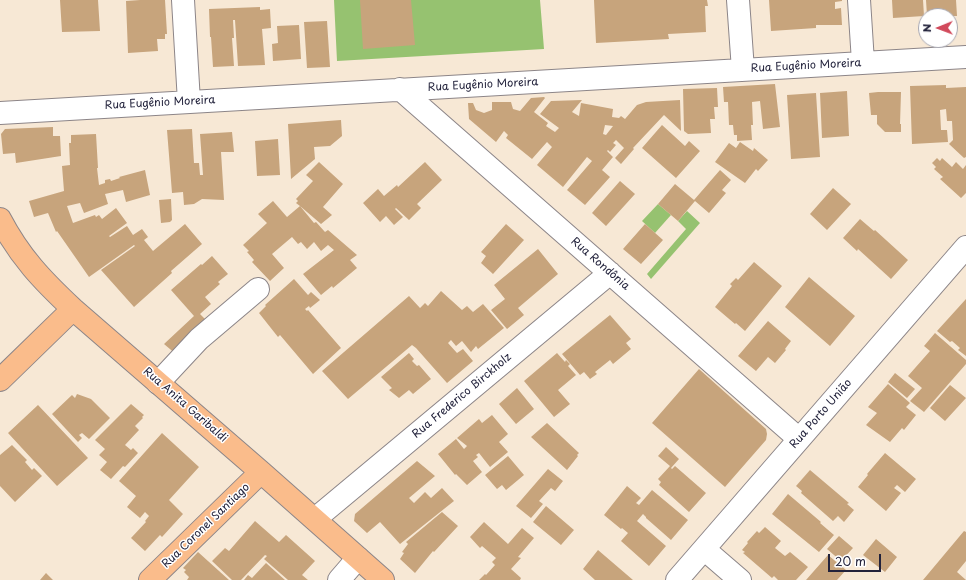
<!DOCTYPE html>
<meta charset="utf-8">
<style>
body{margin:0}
#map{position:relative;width:966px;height:580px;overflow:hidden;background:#f7e8d5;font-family:"Playpen Sans",sans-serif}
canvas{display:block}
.north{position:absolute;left:918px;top:8px;width:40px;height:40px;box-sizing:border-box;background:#fff;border:1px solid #a7a7b1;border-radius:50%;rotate:269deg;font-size:11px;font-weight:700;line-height:16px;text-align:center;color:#22223b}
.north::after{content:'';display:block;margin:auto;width:14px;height:18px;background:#d1495b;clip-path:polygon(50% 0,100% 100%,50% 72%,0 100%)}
.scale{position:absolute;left:828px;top:554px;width:53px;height:18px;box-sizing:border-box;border:2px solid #22223b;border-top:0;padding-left:5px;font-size:12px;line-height:14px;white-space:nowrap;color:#22223b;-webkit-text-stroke:3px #fff;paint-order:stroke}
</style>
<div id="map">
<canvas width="966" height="580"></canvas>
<div class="north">N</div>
<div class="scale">20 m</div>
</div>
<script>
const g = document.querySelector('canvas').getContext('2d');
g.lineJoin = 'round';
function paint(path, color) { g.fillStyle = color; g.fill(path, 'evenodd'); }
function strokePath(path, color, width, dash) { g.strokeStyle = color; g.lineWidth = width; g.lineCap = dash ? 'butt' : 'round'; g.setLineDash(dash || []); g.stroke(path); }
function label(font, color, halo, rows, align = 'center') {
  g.font = font + ' "Playpen Sans",sans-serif'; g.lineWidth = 3; g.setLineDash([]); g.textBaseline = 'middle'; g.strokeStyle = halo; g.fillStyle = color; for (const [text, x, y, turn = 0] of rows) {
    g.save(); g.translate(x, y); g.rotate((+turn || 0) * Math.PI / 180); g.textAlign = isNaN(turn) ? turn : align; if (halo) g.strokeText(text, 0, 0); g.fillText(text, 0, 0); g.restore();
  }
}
paint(new Path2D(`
 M334 0H540L544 49 337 61Z
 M658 204 671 215 655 233 642 221Z
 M687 211 700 223 651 279 647 274 686 229 678 221Z`), '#96c270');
paint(new Path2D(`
 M60 0H98L100 31 62 32Z
 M140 0H165L167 34H165V39H157L158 51 128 53 126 1Z
 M360 0H411L415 45 363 49Z
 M594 0H707L708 6H705L706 32 668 34 669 39 596 43Z
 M769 0H842V1L835 2V9L841 8 842 25H816V28L771 31Z
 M892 0H923L924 16 893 18Z
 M926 0H956L957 16H927Z
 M260 7V10L270 9 271 28 262 29 265 65 238 66 235 20H233L234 38H232L234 66 213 67 211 37H210L209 9Z
 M327 21 330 67 307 68 304 22Z
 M299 25 301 59 273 61 272 44 278 43 277 26Z
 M775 84 780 127 763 129 760 101 752 102 753 125H751L752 140 737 141V135H734L733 125H729L728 102H724L723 87Z
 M946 85V88L966 87V157L964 158 949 144 953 140 952 121H947L946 109 940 110 941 130H947L948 142 912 144 910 86Z
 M717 88 718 107H714L715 119H710L711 133 688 134 684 131 683 89Z
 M847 91 849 136 822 138 820 93Z
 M878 92H901L900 124H901V132H885L877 124V115H871L869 93Z
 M816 93 820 157 791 159 787 95Z
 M544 97 545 98 534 112 548 123 546 126 555 132 559 128 540 114 551 101 582 100 572 112 579 116 581 103 613 109 612 117 619 118 621 116 625 119 637 105 646 102 680 100 681 131 664 115 633 148 634 149 621 164 615 158 624 148 616 140 613 143 616 145 610 152 608 150 607 151 613 157 602 170 610 177 585 205 567 190 592 161 587 157 563 187 537 165 552 147 547 142 532 159 506 138 508 135 504 131 496 142 469 119 468 103H473L476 110 484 113 492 110V102H511L513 109 520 111 531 98ZM605 125 613 126 606 135 603 134Z
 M341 120 342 136 330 146 314 147 315 159 291 179 288 124Z
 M662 125 685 146 689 141 700 151 676 178 642 148Z
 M53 127V136H60L61 156 16 163 15 153 3 154 1 134 5 129Z
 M192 129 194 163H199L200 175H203L200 134 232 132 234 152H221L224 200 202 199 194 204 184 205 183 192 172 193 167 130Z
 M96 134 98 168H97L99 185 105 183V180L110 179 111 181 120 178 119 177 145 170 150 195 126 202 123 190 105 194 108 204 84 213 80 203 67 206 73 223 95 215 96 217 99 215 102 219 116 208 127 223 109 236 110 237 127 226 133 235 142 229 148 237 144 240 153 251 185 224 202 244 171 271 172 273 134 307 101 270 135 246 134 245 89 277 57 231 56 232 48 213 34 217 29 201 64 191 62 166 70 165 69 143H71V135Z
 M278 139 280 175 257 176 255 141Z
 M740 142 753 151 754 148 768 160 758 171 756 169 745 183 715 162 729 143 736 148Z
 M937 158 940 161 942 158 952 167 956 162 963 169 966 165V193L961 198 940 179 943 177 934 169 936 167 932 163Z
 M319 162 343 184 323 207 332 215 321 224 300 206 314 223 316 222 325 232 328 230 357 255 350 260 357 268 333 288 332 286 321 295 303 274 334 250 328 245 321 251 314 242 307 249 301 242 298 244 292 237 272 254 284 268 270 281 252 262 254 260 247 252 249 251 243 245 267 223 258 214 273 201 287 217 300 206 296 203 298 201 296 199 313 181 306 175Z
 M425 162 442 180 417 204 421 208 409 220 396 208 395 209 403 217 394 225 386 216 380 222 363 203 378 189 384 196 397 185 398 187Z
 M720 170 731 180 722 190 726 193 709 213 695 201 678 221 658 204 675 184 694 200Z
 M620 181 635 194 606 226 592 213Z
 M833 188 851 204 827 230 810 214Z
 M171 199 172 220 170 222 161 223 159 200Z
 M860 219 874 231 875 230 908 260 891 279 858 249 857 251 843 238Z
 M506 224 524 240 493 274 481 263 486 256 481 252Z
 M645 224 663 240 641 264 623 249Z
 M538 249 558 274 518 308 524 315 507 329 491 310 505 299 494 285Z
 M212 256 228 274 218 282 220 284 205 297 211 304 200 314 211 325 177 355 164 344 194 316 171 290 201 264 202 265Z
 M754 262 782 286 745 331 736 323 735 324 715 307 732 286 730 284 736 278 738 280Z
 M809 277 855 316 830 346 785 307Z
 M294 279 308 295 311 292 320 300 310 308 309 306 305 309 307 311 308 310 341 348 313 374 280 335 278 337 259 313 266 306 265 305Z
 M441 291 462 310 467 306 473 312 483 304 504 328 478 349 476 346 471 352 462 341 456 346 451 340 448 343 457 353 463 349 473 361 447 383 416 348 412 345 348 399 322 371 409 296 420 308 425 303 428 306Z
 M966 299V356L958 350 960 348 952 341 950 342 937 331Z
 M610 315 631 339 626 343 631 349 613 364 610 360 595 372 597 374 590 379 584 372 580 375 562 354Z
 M768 321 791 341 785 349 786 350 775 363 768 357 756 371 738 356Z
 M935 333 966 360V364L924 412 910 401 922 388 908 376 930 351 924 346Z
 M409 353 414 359 412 361 417 366 419 365 431 379 413 394 409 390 399 398 389 390 392 388 381 377Z
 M557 353 565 362 566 360 570 364 568 366 576 375 558 390 570 404 554 417 524 381Z
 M699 369 766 429 767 434 766 440 725 487 652 423Z
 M895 373 915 389 907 398 888 382Z
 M888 384 910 403 906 407 916 415 904 430 902 428 890 442 866 425 877 413 868 407Z
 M950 385 966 398 945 421 930 408Z
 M517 388 534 409 516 424 499 404Z
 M77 394 91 399 110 418 89 439 82 433 79 435 82 438 78 442 52 414 72 395 75 398Z
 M131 404 144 415 142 417 143 418 135 426 139 430 125 445 131 450 133 448 138 453 125 467 123 466 111 479 100 470 107 462 99 455 105 449 95 440Z
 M38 405 88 458 57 486 8 433Z
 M492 415 508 434 499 442 508 452 490 467 479 453 476 455 478 457 473 461 482 472 467 485 456 474 455 475 438 454 456 439 464 449 467 446 457 438 479 419 482 423Z
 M547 423 579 453 577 455 578 456 567 470 531 437Z
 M162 433 199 467 169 500 183 514 162 537 160 535 145 551 131 538 146 522 145 521 149 516 145 512 140 518 127 507 136 496 119 481Z
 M12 445 27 460 25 462 32 470 34 468 42 476 15 502 0 486V455Z
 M666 447 679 459 671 468 672 469 675 466 706 493 689 512 659 485 661 482 658 479 670 466 658 456Z
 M885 453 916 479 905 492 897 485 894 488 901 493 886 511 858 487 868 475 867 474Z
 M508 456 524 475 506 490 502 485 497 489 485 475Z
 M417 461 435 476 409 498 414 503 425 492 431 498 442 488 454 501 400 544 380 522 367 533 354 521 355 514Z
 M548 469 563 481 555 491 551 488 539 501 543 504 531 518 516 506Z
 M810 470 849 503 847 504 854 510 844 522 838 516 833 521 801 493 802 491 796 486Z
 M627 486 641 498 636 503 639 505 652 490 688 520 671 540 646 518V517L643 514 637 521 666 546 649 566 621 541 628 533 622 528 621 529 604 515Z
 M788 494 821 522 820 523 834 535 819 552 772 514Z
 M546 506 574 530 561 545 533 522Z
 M442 512 458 526 434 552 433 551 415 573 400 559 404 553 402 552 408 544 406 542Z
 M255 521 279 542 286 535 315 561 302 575 308 580H288L264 559 267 556 265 555 241 580H232L212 561 225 548 229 551Z
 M484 522 508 544 522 528 534 538 518 557 521 558 511 569 521 578 520 580H479L485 574 486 575 495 565 492 562 496 558 482 546 480 548 470 537Z
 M765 527 781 541 775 548 785 556 790 552 808 567 796 580H778L774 576 772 578 743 553 745 552 742 550 748 543 747 542 757 531 759 533Z
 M964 531 966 532V561L957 572 966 580H923Z
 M839 536 853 548 841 561 827 549Z
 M876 539 897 557 885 572 863 555Z
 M598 550 633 580H595L583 569Z
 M198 552 229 580H187L189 577 184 572 186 570 183 568Z
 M828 555 846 570 837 580H806Z
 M266 563 285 580H244L248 575 252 578Z
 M46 573 53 580H40Z`), '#c7a47c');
const minor = new Path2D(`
 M183 0 189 102
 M738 0 743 70
 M859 0 863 62
 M400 89 799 439
 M0 113 966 57
 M158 383 199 339 258 289
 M315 519 610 273
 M704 549 740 580
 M339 580 358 558
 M677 580 966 247`);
const major = new Path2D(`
 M0 219C20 257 42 280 73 309L261 472 383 580
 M0 380 73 309
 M150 580 261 472`);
strokePath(minor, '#8c8588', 24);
strokePath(major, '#8c8588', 24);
strokePath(minor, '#fff', 22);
strokePath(major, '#fabc8b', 22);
label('11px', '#22223b', '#fff', [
 ["Rua Eugênio Moreira",806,66,-3],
 ["Rua Eugênio Moreira",483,85,-3],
 ["Rua Eugênio Moreira",160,103,-3],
 ["Rua Rondônia",600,264,41],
 ["Rua Frederico Birckholz",462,396,-40],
 ["Rua Anita Garibaldi",185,405,41],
 ["Rua Porto União",821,414,-49],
 ["Rua Coronel Santiago",206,526,-44]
]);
</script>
